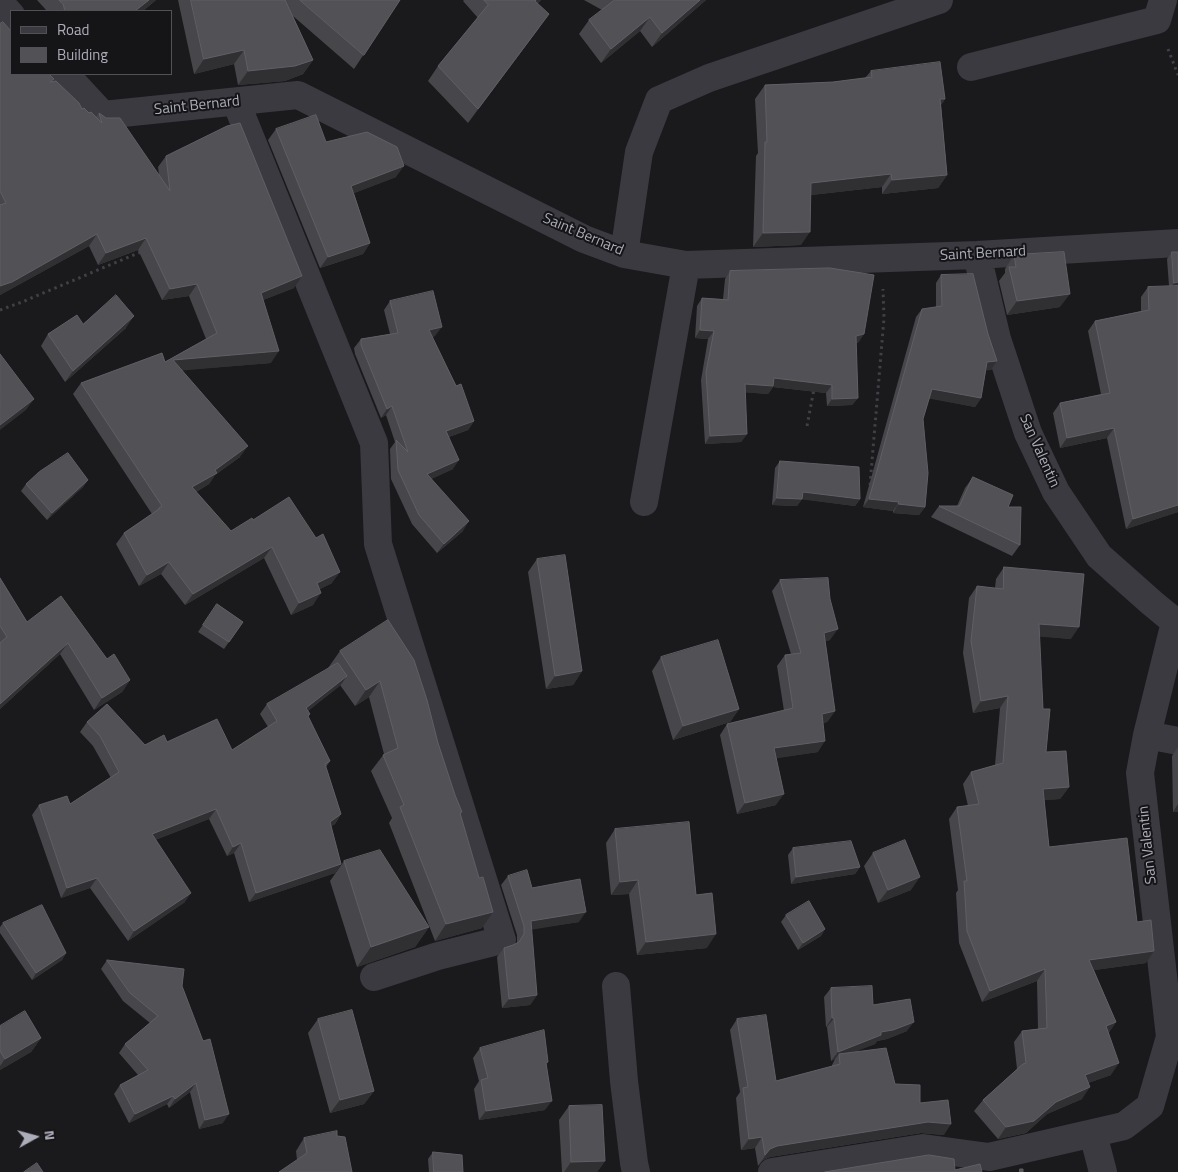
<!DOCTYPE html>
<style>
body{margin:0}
#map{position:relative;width:1178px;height:1172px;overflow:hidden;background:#1a191b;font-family:"Titillium Web",sans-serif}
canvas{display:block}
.legend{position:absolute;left:10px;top:10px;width:162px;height:65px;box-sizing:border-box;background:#151416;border:1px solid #515158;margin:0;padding:6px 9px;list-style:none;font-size:15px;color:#acadba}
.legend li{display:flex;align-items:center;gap:10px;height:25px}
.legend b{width:25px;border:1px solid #515158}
.north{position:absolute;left:10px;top:1112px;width:50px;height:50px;-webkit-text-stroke:4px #151416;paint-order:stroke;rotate:83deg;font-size:14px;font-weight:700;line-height:20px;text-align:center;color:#acadba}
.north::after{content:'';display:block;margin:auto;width:18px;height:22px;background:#acadba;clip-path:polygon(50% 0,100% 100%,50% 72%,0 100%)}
</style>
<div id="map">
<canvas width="1178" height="1172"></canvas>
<ul class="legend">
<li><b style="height:6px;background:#3b3a40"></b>Road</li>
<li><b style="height:14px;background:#525156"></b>Building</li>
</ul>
<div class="north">N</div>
</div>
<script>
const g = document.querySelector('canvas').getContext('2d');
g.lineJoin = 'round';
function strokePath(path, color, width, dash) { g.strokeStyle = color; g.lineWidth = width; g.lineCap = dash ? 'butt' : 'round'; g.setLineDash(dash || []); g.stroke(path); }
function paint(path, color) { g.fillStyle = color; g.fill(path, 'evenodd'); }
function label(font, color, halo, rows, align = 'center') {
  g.font = font + ' "Titillium Web",sans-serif'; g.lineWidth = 4; g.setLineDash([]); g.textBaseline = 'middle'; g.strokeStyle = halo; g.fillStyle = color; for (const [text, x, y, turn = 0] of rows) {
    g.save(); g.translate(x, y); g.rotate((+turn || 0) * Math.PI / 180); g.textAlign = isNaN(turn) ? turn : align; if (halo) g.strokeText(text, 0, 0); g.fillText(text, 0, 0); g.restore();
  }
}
strokePath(new Path2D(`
 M1168 49 1178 75
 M0 310 22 302 143 251
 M807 426 814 389
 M870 485 884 318 883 289`), '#404047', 3, [2.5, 4]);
strokePath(new Path2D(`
 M0 3 11 15
 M971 67 1157 20 1163 0
 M65 74 103 115 298 95 584 239 624 254 686 265 977 255 1178 243
 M236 102 374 443 378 544 502 940 438 956 374 977
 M624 254 639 152 659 100 709 78 939 0
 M644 502 686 265
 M1147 735 1178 741
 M616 986 624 1081 634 1163 636 1172
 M1093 1134 1103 1172
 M772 1172 923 1148 989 1157 1124 1126 1150 1106 1170 1037 1140 773 1147 735 1175 622 1152 603 1099 556 1056 492 1028 433 997 339 977 255`), '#3b3a40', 28);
paint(new Path2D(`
 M37 0H156L143 11H47Z
 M178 0H400L354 69 293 16 313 60 303 74 285 81 238 85 234 64 194 74Z
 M464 0H541L538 3 539 28 468 123 428 81 438 66 478 18 463 1Z
 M584 0H706L652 47 640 31 601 63 579 34 589 20 602 10Z
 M0 24 52 82 82 109 96 117 99 113 159 175 158 167 166 156 294 288 263 300 271 363 182 370 240 457 215 475 209 484 196 492 231 531 253 520 332 583 320 589 313 605 291 615 264 558 185 605 161 574 139 586 116 544 124 533 152 514 73 394 81 383 165 362 206 339 189 296 162 300 138 250 98 265 89 246 0 295Z
 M871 71 945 99 941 105 947 175 938 188 882 194V187L811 195 801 245 753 247 756 156 758 153 755 99 765 85 833 82 865 78Z
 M276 129 326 142 396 177 354 193 370 243 363 254 320 268 268 140Z
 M1172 252H1178V512L1126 529 1107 438 1060 448 1053 413 1060 403 1101 394 1088 331 1095 321 1141 311V297L1148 287 1169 286 1167 259Z
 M1014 255 1060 307 1007 315 999 281 1005 273V269Z
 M730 271 859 342 856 343 858 398 852 405 827 406 826 393 773 387 768 394 745 392 747 434 741 442 705 444 701 380 708 339 695 338 697 306 702 298 723 299 725 279Z
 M941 275 988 334 997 361 991 370H986L981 398 975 407 929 398 923 419 925 507 919 515 893 513V511L863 507 916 317 922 309 936 307V283Z
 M390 301 435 336 432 337 474 421 468 430 449 437 453 469 431 479 463 531 437 553 412 524 391 479 390 449 395 442 386 415 381 418 355 354 354 348 361 339 390 334 384 310Z
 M83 324 126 328 65 382 41 346 48 334Z
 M780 461 860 499 855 506 802 499 797 506 772 505 775 468Z
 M973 477 1008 507 1020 545 1012 556 931 517 939 506H957L965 488Z
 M88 480 83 487 47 520 21 491 26 484Z
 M537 559 582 671 573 685 546 689 528 572Z
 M1004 567 1071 639 1039 636 1043 709 1046 752 1069 787 1060 799 1044 800 1049 847 1137 922 1146 963 1094 970 1116 1022 1109 1032 1111 1075 1088 1083 1082 1099 1047 1114 1026 1133 998 1139 974 1111 983 1100 1017 1069 1014 1042 1022 1031 1038 1029 1037 981 982 1002 959 943 956 893 958 890 949 819 957 807 968 806 963 784 971 772 995 765 1000 708 973 713 963 653 969 598 977 586 995 588 996 579Z
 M0 578 27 622 107 659 130 680 122 692 94 710 60 654 0 709Z
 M780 580 830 640 825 641 835 711 827 722 823 723 818 752 776 758V805L737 814 720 735 727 724 784 711 777 666 785 655 791 654 772 591Z
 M217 604 243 622 224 649 198 632Z
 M388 620 438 743 460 815 482 928 435 941 389 823 392 818 371 771 384 754 369 697 355 706 340 685 308 711V717L330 761 326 767 341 814 335 824 331 826 341 864 335 873 249 902 234 853 227 856 209 819 155 840 185 902 128 941 90 888 61 898 32 815 39 805 70 804 111 778 93 746 80 732 87 722 145 745 167 742 232 750 268 727 260 714 267 704 329 668H328L340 651Z
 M661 657 739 709 730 722 673 740 652 671Z
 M1178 747V812H1173L1172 756Z
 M615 829 696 895 707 948 637 955 629 894 611 895 606 843Z
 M793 848 860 867 855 874 791 884 788 855Z
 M873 853 911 890 878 903 864 866Z
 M344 861 429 927 415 947 357 967 330 881Z
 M508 876 532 888 579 922 531 929 537 995 530 1005 502 1008 497 957 504 948 513 945 517 943V935L501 885Z
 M786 915 825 929 821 936 798 950 781 922Z
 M3 923 66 953 62 960 32 980 0 933V927Z
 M107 960 182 986 223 1123 199 1129 190 1092 169 1108 167 1104 129 1123 114 1094 120 1085 138 1075 119 1053 125 1044 150 1023 123 1001 101 969Z
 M831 988 873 1005 907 1031 887 1039 877 1041 875 1044 853 1052 920 1103 944 1135 921 1133 770 1157 763 1160 758 1166 755 1148 741 1150 736 1098 740 1092 730 1030 737 1019 776 1081 832 1067V1065L835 1059 831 1061 827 1027H826L824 997Z
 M318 1019 374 1091 364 1104 330 1113 308 1033Z
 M0 1026 41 1038 31 1052 0 1070Z
 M480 1048 546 1065 545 1110 479 1120 474 1089 479 1081 473 1058Z
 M569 1106 605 1161 597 1172H562L559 1120Z
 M337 1136 297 1160 296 1151 304 1138Z
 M433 1152 463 1172H429L428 1159Z`), '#47464a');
paint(new Path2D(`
 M149 0H156L143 11H135Z
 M536 0H541L525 15Z
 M700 0H706L652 47 662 33Z
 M549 14 539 28 468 123 478 109Z
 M650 17 640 31 601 63 611 49Z
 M244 50 234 64 194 74 204 59Z
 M313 60 303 74 285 81 238 85 248 71Z
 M940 99H945L935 112Z
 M404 166 396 177 344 197 351 186Z
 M891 174 882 187 802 196 811 183Z
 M947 175 938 188 882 194 892 180Z
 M810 232 801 245 753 247 763 233Z
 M97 234 89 246 0 295V286Z
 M146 238 138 250 98 265 106 253Z
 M370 243 363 254 320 268 328 257Z
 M302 276 294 288 253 304 261 293Z
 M1178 282V289L1169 290 1174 283Z
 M197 284 189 296 162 300 170 289Z
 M1070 294 1060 307 1007 315 1017 301Z
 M134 316 126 328 65 382 73 371Z
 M442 327 435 336 422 340 429 330Z
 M700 330 714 331 708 339 695 338Z
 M864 334 859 342 850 344 856 336Z
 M279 351 271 363 165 372 173 360Z
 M997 361 991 370 981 371 987 362Z
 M774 378 832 385 826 393 773 387 768 394 739 392 745 384Z
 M932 389 981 398 975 407 926 398Z
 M858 398 852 405 827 406 832 399Z
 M34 399 26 410 0 430V425Z
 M392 406 386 415 381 418 387 409Z
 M474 421 468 430 440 440 446 431Z
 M1114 428 1107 438 1060 448 1067 438Z
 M747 434 741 442 705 444 710 436Z
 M248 446 240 457 215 475 209 484 183 499 192 487Z
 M459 460 453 469 421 484 427 474Z
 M88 480 83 487 47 520 52 513Z
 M803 492 860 499 855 506 798 499Z
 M777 498 802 499 797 506 772 505Z
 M869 499 899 502 893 511 863 507Z
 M898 504 925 507 919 515 893 513Z
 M1178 505V512L1126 529 1133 519Z
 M469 521 463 531 437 553 444 544Z
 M272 547 264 558 185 605 193 594Z
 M169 562 161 574 139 586 147 575Z
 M340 572 332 583 309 595 317 583Z
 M321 593 313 605 291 615 299 603Z
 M1039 624 1079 627 1071 639 1030 636Z
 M838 629 830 640 816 644 824 633Z
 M68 643 60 654 0 709V704Z
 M582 671 573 685 546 689 555 676Z
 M347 676 340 686 299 718 306 708Z
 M130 680 122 692 94 710 102 698Z
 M380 681 369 697 355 706 366 690Z
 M1008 696 1000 708 973 713 981 701Z
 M739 709 730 722 673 740 683 726Z
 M835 711 827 722 814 725 822 714Z
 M825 741 818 752 766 760 774 748Z
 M1069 787 1060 799 1035 801 1043 789Z
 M784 794 776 805 737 814 745 803Z
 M1178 804V812H1173Z
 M216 809 209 819 145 844 152 834Z
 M341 814 335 824 323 832 330 822Z
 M241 843 234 853 227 856 233 847Z
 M341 864 335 873 249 902 256 893Z
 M860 867 855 874 791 884 796 877Z
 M920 877 911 890 878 903 888 890Z
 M97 878 90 888 61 898 67 888Z
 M638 880 629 894 611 895 620 882Z
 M191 893 185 902 128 941 134 931Z
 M493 912 482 928 435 941 446 924Z
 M586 912 579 922 524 931 531 921Z
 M429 927 415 947 357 967 371 947Z
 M825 929 821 936 798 950 803 943Z
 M716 934 707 948 637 955 646 942Z
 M1154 951 1146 963 1081 972 1089 960Z
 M66 953 62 960 32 980 36 973Z
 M1045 969 1037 981 982 1002 990 991Z
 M537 995 530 1005 502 1008 509 999Z
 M832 1018H834L827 1027H826Z
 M914 1022 907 1031 887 1039 877 1041 875 1044 840 1058 839 1054 835 1059 831 1061 838 1052 881 1032Z
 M1116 1022 1108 1034 1106 1026Z
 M41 1038 31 1052 0 1070V1066L5 1059Z
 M1119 1063 1111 1075 1077 1087 1085 1075Z
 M196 1083 190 1092 169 1108 175 1099Z
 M1090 1087 1082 1099 1047 1114 1026 1133 998 1139 1006 1127 1056 1102Z
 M374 1091 364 1104 330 1113 340 1100Z
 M173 1096 167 1104 129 1123 135 1114Z
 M552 1101 545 1110 479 1120 486 1111Z
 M229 1114 223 1123 199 1129 205 1120Z
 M928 1122 951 1124 944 1135 921 1133 770 1157 763 1160 758 1166 770 1149 777 1146Z
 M762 1137 755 1148 741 1150 749 1139Z
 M605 1161 597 1172H564L571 1162Z`), '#302f32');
const building = new Path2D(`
 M59 0H149L135 11H65L63 4Z
 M191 0H285L313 60 295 66 248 71 244 50 204 59Z
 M300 0H400L364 55Z
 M484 0H536L535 1 549 14 478 109 438 66 488 5Z
 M615 0H700L662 33 650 17 611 49 589 20Z
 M3 22 11 31V74H49L54 79 50 82 56 81 79 103 82 109 84 108 89 113 91 112 102 123 99 113 106 118H120L170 191 166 156 227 126 240 123 302 276 261 293 279 351 173 360 248 446 215 470 217 473 192 487 231 531 252 518 253 520 289 497 316 538 323 534 340 572 317 583 321 593 299 603 272 547 193 594 169 562 147 575 124 533 159 509V508L162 506 81 383 162 353 165 362 217 333 197 284 170 289 146 238 106 253 97 234 12 282 0 286V205L6 203 0 191V24Z
 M940 62 945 99H940L947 175 892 180 891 174 811 183 810 232 763 233 765 142H767L765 85 833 82 872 77 871 71Z
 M316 115 326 142 367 132 397 147 404 166 351 186 370 243 328 257 276 129Z
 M1064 252 1070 294 1017 301 1009 267H1016L1014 255Z
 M1172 252H1178V282L1174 283Z
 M830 268 874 275 864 334 856 336 858 398 832 399V385L774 378 773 386 745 384 747 434 710 436 706 372 714 331 700 330 702 298 728 300 730 271Z
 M973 274 988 334 997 361 987 362 981 398 932 389 923 419 928 473 925 507 898 504 899 502 869 499 922 309 942 306 941 275Z
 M1178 286V505L1133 519 1114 428 1067 438 1060 403 1110 393 1095 321 1149 310 1148 287Z
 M433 291 442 327 429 330 456 386 461 384 474 421 446 431 459 460 427 474 469 521 444 544 419 515 398 470 396 440 408 452 392 406 387 409 361 345V339L398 333 390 301Z
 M116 295 134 316 73 371 48 334 77 315 83 324Z
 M0 354 34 399 0 425Z
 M68 453 88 480 52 513 26 484 39 472Z
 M780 461 859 467 860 499 803 492 802 499 777 498Z
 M973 477 1013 495 1008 507H1021L1020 545 939 506H959Z
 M565 555 582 671 555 676 537 559Z
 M1004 567 1084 574 1079 627 1039 624 1043 709H1050L1046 752 1066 751 1069 787 1043 789 1049 847 1127 838 1137 922 1151 920 1154 951 1089 960 1116 1022 1106 1026 1119 1063 1085 1075 1090 1087 1056 1102 1034 1121 1006 1127 983 1100 1023 1064 1026 1063 1022 1031 1047 1028 1045 969 990 991 967 931 964 881H967L957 807 979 804 971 772 1003 763 1008 696 981 701 971 641 977 586 1003 589Z
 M0 578 27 622 61 596 107 659 114 654 130 680 102 698 68 643 0 704V643L7 637 0 626Z
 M828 578 830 599 838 629 824 633 835 711 822 714 825 741 774 748 784 794 745 803 727 724 793 708 785 655 801 653 780 580Z
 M217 604 243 622 229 642 203 625Z
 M388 620 414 660 427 700 438 743 455 795 462 812 460 813 479 878 483 877 493 912 446 924 400 807 404 805 383 755 398 748 380 681 366 690 340 651Z
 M718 640 739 709 683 726 661 657Z
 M338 663 347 676 306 708 310 714 308 716 330 761 325 764 341 814 330 822 341 864 256 893 241 843 233 847 216 809 152 834 191 893 134 931 97 878 67 888 39 805 67 796 70 804 119 772 100 736 87 722 107 704 145 745 164 735 167 742 217 719 232 750 277 721 267 704Z
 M689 822 696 895 712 893 716 934 646 942 638 880 620 882 615 829Z
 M905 840 920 877 888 890 873 853Z
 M851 841 860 867 796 877 793 848Z
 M380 850 429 927 371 947 344 861Z
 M527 870 532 888 580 879 586 912 531 921 537 995 509 999 504 948 513 945 519 942 524 934V926L508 876Z
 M809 901 825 929 803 943 786 915Z
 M42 905 66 953 36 973 3 923Z
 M107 960 184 969 182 986 203 1041 210 1039 229 1114 205 1120 196 1083 175 1099 173 1096 135 1114 120 1085 148 1070 125 1044 158 1016 130 993Z
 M872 986 873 1005 910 999 914 1022 893 1030 881 1032V1035L838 1052 834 1018H832L831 988Z
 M352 1010 374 1091 340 1100 318 1019Z
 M25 1011 41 1038 5 1059 0 1051V1026Z
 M766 1015 776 1081 840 1064 839 1054 886 1048 895 1084 920 1085V1103L948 1100 951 1124 928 1122 777 1146 770 1149 765 1155 762 1137 749 1139 743 1088 748 1087 737 1019Z
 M544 1030 548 1062 546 1063 552 1101 486 1111 481 1080 488 1078 480 1048Z
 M602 1105 605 1161 571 1162 569 1106Z
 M337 1131V1136L345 1137 352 1172H279L307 1153 304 1138Z
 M433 1152 462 1155 463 1172H434Z
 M929 1155 954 1159 955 1170 980 1164 982 1172H825Z
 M37 1163 43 1172H24Z
 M1020 1169H1023V1172H1020Z`);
paint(building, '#525156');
strokePath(building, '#605f66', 1);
label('15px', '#acadba', '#151416', [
 ["Saint Bernard",197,106,-6],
 ["Saint Bernard",583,235,23],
 ["Saint Bernard",983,254,-3],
 ["San Valentin",1039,451,66],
 ["San Valentin",1148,845,-96]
]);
</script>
